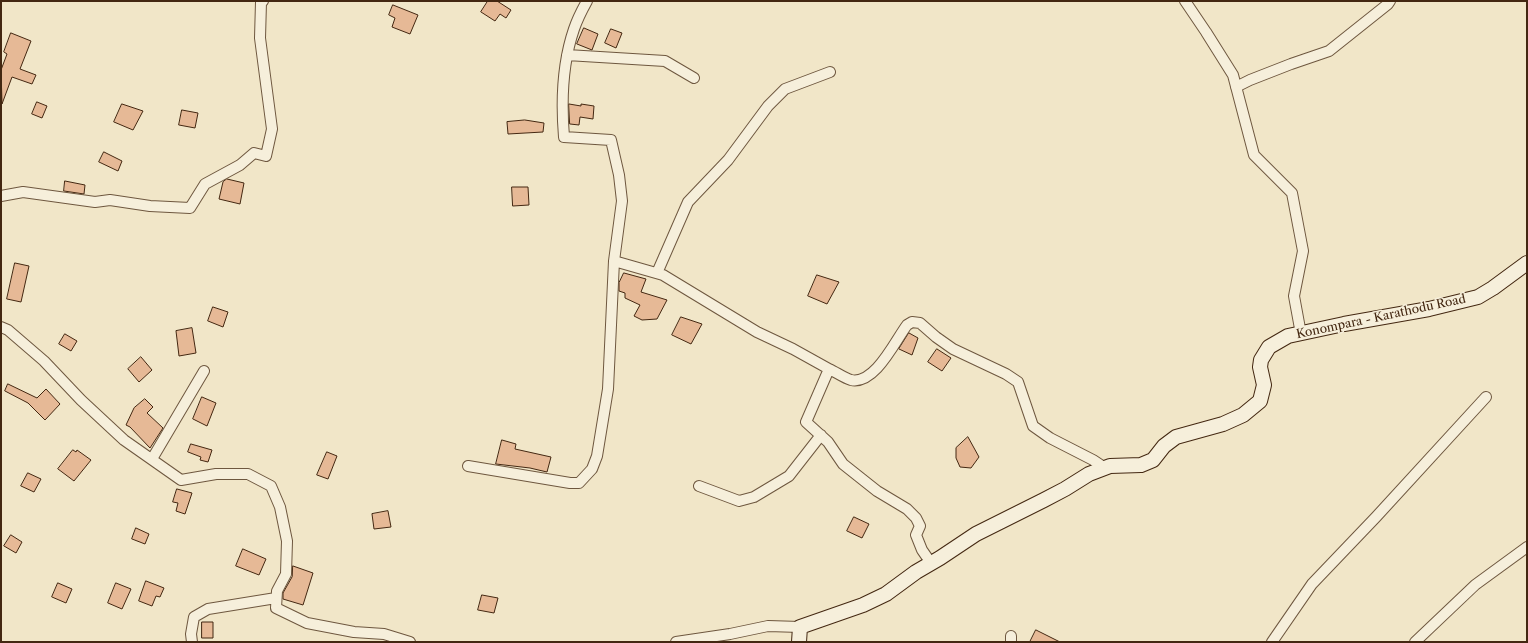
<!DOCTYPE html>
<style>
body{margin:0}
#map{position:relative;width:1528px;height:643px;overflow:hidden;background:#f1e6c8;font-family:"Libre Caslon Text",serif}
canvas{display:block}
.frame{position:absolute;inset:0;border:2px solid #432711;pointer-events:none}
</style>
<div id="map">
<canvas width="1528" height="643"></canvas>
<div class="frame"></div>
</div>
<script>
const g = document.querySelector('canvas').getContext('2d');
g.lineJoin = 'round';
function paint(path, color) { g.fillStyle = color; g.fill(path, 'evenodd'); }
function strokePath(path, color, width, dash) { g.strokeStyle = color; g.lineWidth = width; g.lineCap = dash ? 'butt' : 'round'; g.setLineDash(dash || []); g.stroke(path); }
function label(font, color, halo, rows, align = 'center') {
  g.font = font + ' "Libre Caslon Text",serif'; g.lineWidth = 3; g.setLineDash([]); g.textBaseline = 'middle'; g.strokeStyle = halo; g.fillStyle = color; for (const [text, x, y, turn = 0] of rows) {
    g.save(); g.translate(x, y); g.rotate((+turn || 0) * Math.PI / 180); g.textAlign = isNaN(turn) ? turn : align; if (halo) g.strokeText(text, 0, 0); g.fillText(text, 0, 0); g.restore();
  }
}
const building = new Path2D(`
 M488 1H497L511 10 506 18 500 14 495 21 481 12Z
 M393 5 418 15 410 34 392 27 395 18 389 15Z
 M584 28 598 34 592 50 577 44Z
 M611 29 622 33 616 48 605 43Z
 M11 33 31 41 20 69 36 75 32 84 12 77 2 104 1 70 7 54 4 52Z
 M37 102 47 106 42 118 32 114Z
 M122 104 143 111 133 130 114 122Z
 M569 104 581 106V104L594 106 593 119 580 117 579 125 570 124Z
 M182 110 198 113 195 128 179 125Z
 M525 120 544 123 543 132 508 134 507 122Z
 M104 152 122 161 118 171 99 162Z
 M227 179 244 183 240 204 219 199 223 182Z
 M65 181 85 185 84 194 64 191Z
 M512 187H528L529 205 513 206Z
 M15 263 29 266 21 302 7 299Z
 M624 273 646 279 641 292 667 300 657 319 642 320 634 316 640 305 625 298V293L619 291V283Z
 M817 275 839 282 827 304 808 296Z
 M213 307 228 312 223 327 208 321Z
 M681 317 702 324 691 344 672 335Z
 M192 328 196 353 179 356 176 331Z
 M909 333 918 338 912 355 899 349Z
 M65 334 77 341 71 351 59 344Z
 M937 349 951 358 942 371 928 362Z
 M141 357 152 370 139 382 128 369Z
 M8 384 37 398 46 389 60 404 45 420 28 403 5 391Z
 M202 397 216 403 207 426 193 419Z
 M145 399 153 407 147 413 163 428 150 448 130 427 126 425 134 408Z
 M968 437 979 457 971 468 960 467 956 458V448Z
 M502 440 516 444 515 449 551 457 547 472 530 468 496 464Z
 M191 444 212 450 208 462 200 460 201 457 188 452Z
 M73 450 76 452 77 450 91 460 74 481 58 469Z
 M327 452 337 456 328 479 317 475Z
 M28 473 41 479 34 492 21 486Z
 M177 489 192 493 185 514 176 511 178 503 173 502Z
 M388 511 391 527 374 529 372 514Z
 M854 517 869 524 862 538 847 531Z
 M136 528 149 534 145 544 132 539Z
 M11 535 22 542 16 553 4 546Z
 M243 549 266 559 259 575 236 566Z
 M293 566 313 573 303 605 283 599V593L292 577Z
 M146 581 164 588 160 597 156 596 152 606 139 601Z
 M58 583 72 589 66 603 52 597Z
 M116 583 131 589 122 609 108 603Z
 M482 595 498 598 494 613 478 610Z
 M202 622H213V638H202Z
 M1036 630 1060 642H1030Z`);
paint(building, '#e6b996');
strokePath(building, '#432711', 1);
const street = new Path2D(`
 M587 1C582 10 577 20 574 29 562 64 561 101 564 137L611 140 619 175 622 201 614 261 663 275 757 332 793 349 829 369 806 422 828 442 843 464 877 491 907 509 916 518 920 526 916 535 922 550 931 563
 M1185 1 1206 32 1233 75 1254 155 1292 193 1303 251 1294 296 1301 334
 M567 55 665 61 694 78
 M1236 87 1250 80 1291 64 1329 51 1388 4 1390 1
 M1 196 23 192 95 202 110 200 150 206 190 208 205 184 240 165 254 153 266 156 272 129 260 38 261 2 263 1
 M657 273 688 202 728 160 768 106 785 89 830 72
 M1 327 8 330 44 361 81 400 124 440 181 480 216 474H248L271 486 280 507 287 541 286 574 277 591 276 608 307 623 354 632 384 634 410 642
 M829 369C836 372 844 378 851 380 875 385 895 341 907 325L912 322 920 323 936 337 953 349 1006 374 1018 382 1033 426 1050 438 1093 460 1105 468
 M152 459 204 371
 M468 466 570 483H579L592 469 597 456 608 389 614 261
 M699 486 739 501 754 497 789 476 821 435
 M192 642 191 634 194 617 208 609 276 598
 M676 642 730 634 768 626 800 627
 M1011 642V636
 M1272 642 1312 584 1376 517 1486 397
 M1415 642 1475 585 1527 547`);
const secondary = new Path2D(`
 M799 642 800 627 863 605 886 594 916 572 940 558 976 534 1044 500 1065 489 1089 474 1110 466 1141 465 1153 460 1164 446 1176 437 1223 424 1243 415 1260 401 1264 385 1260 367 1261 360 1269 347 1288 336 1344 324 1429 309 1478 297 1493 288 1527 263`);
strokePath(street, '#6e573f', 12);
strokePath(secondary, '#432711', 16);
strokePath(street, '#f6efdb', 10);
strokePath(secondary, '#f6efdb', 14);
label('12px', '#432711', '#f6efdb', [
 ["Konompara - Karathodu Road",1381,317,-12]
]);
</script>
